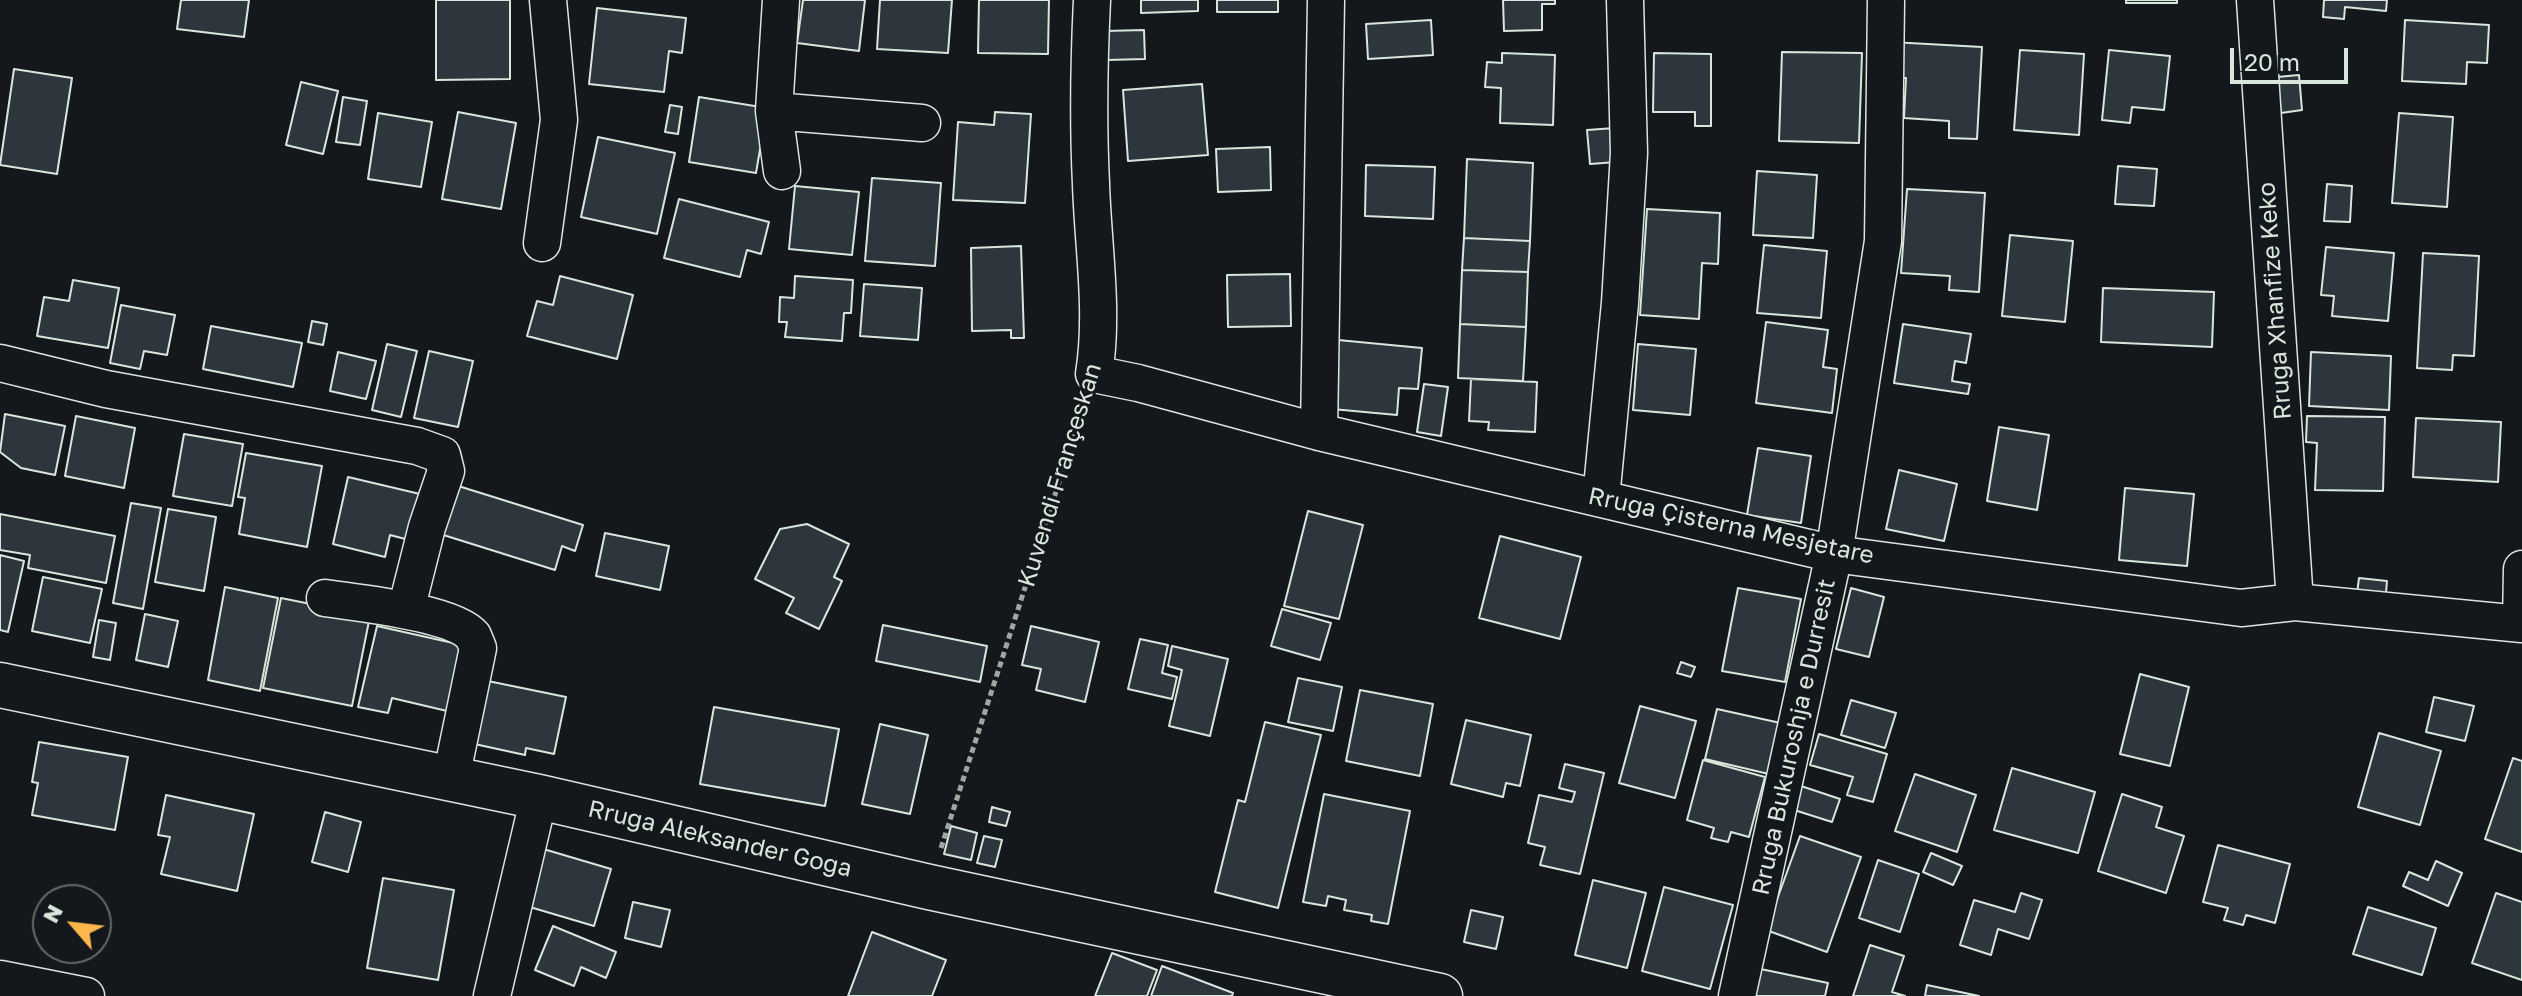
<!DOCTYPE html>
<meta charset="utf-8">
<style>
body{margin:0}
#map{position:relative;width:2522px;height:996px;overflow:hidden;background:#14181c;font-family:"Golos Text",sans-serif}
canvas{display:block}
.north{position:absolute;left:32px;top:884px;width:80px;height:80px;box-sizing:border-box;background:#14181c;border:2px solid #626a69;border-radius:50%;rotate:298deg;font-size:22px;font-weight:700;line-height:32px;text-align:center;color:#d8e6dc}
.north::after{content:'';display:block;margin:auto;width:28px;height:36px;background:#ffb74d;clip-path:polygon(50% 0,100% 100%,50% 72%,0 100%)}
.scale{position:absolute;left:2230px;top:48px;width:118px;height:36px;box-sizing:border-box;border:4px solid #d8e6dc;border-top:0;padding-left:10px;font-size:24px;line-height:28px;white-space:nowrap;color:#d8e6dc;-webkit-text-stroke:6px #14181c;paint-order:stroke}
</style>
<div id="map">
<canvas width="2522" height="996"></canvas>
<div class="north">N</div>
<div class="scale">20 m</div>
</div>
<script>
const g = document.querySelector('canvas').getContext('2d');
g.lineJoin = 'round';
function paint(path, color) { g.fillStyle = color; g.fill(path, 'evenodd'); }
function strokePath(path, color, width, dash) { g.strokeStyle = color; g.lineWidth = width; g.lineCap = dash ? 'butt' : 'round'; g.setLineDash(dash || []); g.stroke(path); }
function label(font, color, halo, rows, align = 'center') {
  g.font = font + ' "Golos Text",sans-serif'; g.lineWidth = 6; g.setLineDash([]); g.textBaseline = 'middle'; g.strokeStyle = halo; g.fillStyle = color; for (const [text, x, y, turn = 0] of rows) {
    g.save(); g.translate(x, y); g.rotate((+turn || 0) * Math.PI / 180); g.textAlign = isNaN(turn) ? turn : align; if (halo) g.strokeText(text, 0, 0); g.fillText(text, 0, 0); g.restore();
  }
}
const building = new Path2D(`
 M181 0H249L244 37 177 29Z
 M436 0H510V79L436 80Z
 M803 0H865L859 51 797 43Z
 M880 0H952L948 53 877 49Z
 M979 0H1049L1048 54 978 53Z
 M1141 0H1198V11L1141 13Z
 M1217 0H1278V12H1217Z
 M1503 0H1555V4H1542V30L1504 31Z
 M2126 0H2177V3H2126Z
 M2324 0H2387L2386 11 2345 7 2344 19 2323 17Z
 M597 8 686 18 682 53 669 51 664 92 589 84Z
 M1431 20 1433 55 1368 59 1366 24Z
 M2405 20 2489 25 2487 63 2467 62 2466 84 2402 81Z
 M1144 30 1145 59 1106 60 1105 31Z
 M1891 42 1982 47 1977 139 1949 138V121L1904 118 1906 78H1889Z
 M2020 50 2084 54 2079 135 2014 130Z
 M2109 50 2170 56 2164 110 2132 107 2130 123 2102 120Z
 M1782 52 1862 53 1859 143 1779 141Z
 M1502 53 1555 55 1553 125 1500 123 1501 88 1485 87 1487 62 1502 63Z
 M1654 53 1711 54V126H1695V112H1653Z
 M14 69 72 78 57 174 0 165Z
 M2299 75 2302 110 2281 113 2277 77Z
 M301 82 338 91 323 154 286 145Z
 M1202 84 1208 155 1128 161 1123 90Z
 M343 97 367 101 360 145 336 142Z
 M699 97 767 108 756 173 689 162Z
 M670 105 682 107 678 134 665 132Z
 M458 112 516 123 501 209 442 199Z
 M995 112 1031 114 1025 203 953 200 958 122 994 125Z
 M378 113 432 122 421 187 368 179Z
 M2399 113 2453 117 2447 207 2392 203Z
 M1615 128 1617 162 1590 164 1587 130Z
 M598 137 675 153 657 234 581 217Z
 M1270 147 1271 190 1218 192 1216 149Z
 M1467 159 1533 163 1530 241 1464 238Z
 M1366 165 1435 167 1433 219 1365 216Z
 M2118 166 2157 169 2154 206 2115 204Z
 M1757 171 1817 175 1813 238 1753 235Z
 M872 178 941 183 935 266 865 261Z
 M2327 184 2352 186 2350 222 2324 221Z
 M795 186 859 192 852 255 789 249Z
 M1907 189 1985 193 1979 292 1949 290 1950 276 1901 273Z
 M679 199 769 222 761 254 747 250 740 277 664 258Z
 M1647 209 1720 213 1718 264 1702 263 1699 319 1640 315Z
 M2010 235 2073 241 2065 322 2002 316Z
 M1464 238 1530 241 1528 272 1462 270Z
 M1764 245 1827 251 1821 318 1757 313Z
 M1021 246 1024 338H1011V330L972 331 971 248Z
 M2326 247 2394 253 2388 321 2332 316 2334 296 2321 295Z
 M2423 253 2479 256 2474 356 2453 355 2452 370 2417 368Z
 M1462 270 1528 272 1526 327 1460 324Z
 M1290 274 1291 326 1228 327 1227 275Z
 M560 276 633 295 617 359 527 336 537 301 553 305Z
 M795 276 853 280 851 313H844L842 341 785 337 787 322H779L780 297 794 298Z
 M73 280 119 288 108 348 37 336 44 297 69 301Z
 M864 284 922 288 918 340 860 336Z
 M2103 288 2214 292 2212 347 2101 342Z
 M121 305 175 315 167 355 144 351 140 369 110 363Z
 M312 321 327 324 323 345 308 342Z
 M1766 322 1828 330 1823 367 1837 369 1832 413 1756 403Z
 M1460 324 1526 327 1523 381 1458 378Z
 M1903 324 1971 334 1966 363 1955 361 1952 381 1970 384 1968 394 1894 383Z
 M211 326 302 343 293 387 203 369Z
 M1338 340 1422 348 1418 389 1399 388 1397 415 1332 409Z
 M387 344 417 351 401 417 372 410Z
 M1638 344 1696 349 1690 415 1633 410Z
 M429 351 473 361 458 427 414 418Z
 M338 352 376 361 366 399 330 391Z
 M2311 352 2391 356 2389 410 2309 406Z
 M1471 379 1537 382 1535 432 1488 430 1489 422 1469 421Z
 M1424 384 1448 387 1441 436 1417 432Z
 M5 414 65 426 55 475 21 468 0 452Z
 M76 416 135 428 124 488 65 476Z
 M2307 416 2385 417 2383 491 2315 490 2317 443 2306 442Z
 M2416 418 2501 422 2498 482 2413 477Z
 M1999 427 2049 435 2037 510 1987 501Z
 M184 434 243 444 232 506 173 496Z
 M1758 448 1811 456 1801 523 1747 515Z
 M246 453 322 466 307 547 239 534 245 498 238 497Z
 M1899 470 1957 484 1944 541 1886 529Z
 M348 477 420 494 409 540 390 535 385 557 333 544Z
 M452 484 583 525 575 551 562 546 555 570 437 533Z
 M2125 488 2194 494 2187 566 2119 560Z
 M131 503 161 508 143 609 113 603Z
 M168 509 216 517 204 591 155 582Z
 M1308 511 1363 525 1339 619 1284 606Z
 M0 514 115 536 106 583 28 568 30 555 0 550Z
 M807 524 849 544 834 577 842 581 819 629 786 613 794 598 755 579 780 529Z
 M605 533 669 546 660 590 596 576Z
 M1500 536 1581 557 1560 639 1479 618Z
 M0 555 24 561 8 632 0 630Z
 M43 577 102 589 90 643 32 631Z
 M2359 578 2387 581 2385 605 2356 601Z
 M225 587 278 598 260 691 208 680Z
 M1738 588 1801 599 1785 682 1722 671Z
 M1851 588 1884 597 1869 657 1836 649Z
 M281 598 370 616 352 706 263 688Z
 M1282 609 1331 623 1320 660 1271 646Z
 M145 614 178 621 168 667 136 660Z
 M99 620 116 623 110 660 93 657Z
 M883 625 987 646 980 682 876 661Z
 M377 626 462 645 447 711 392 698 388 713 358 707Z
 M1031 626 1099 642 1085 702 1036 690 1041 669 1022 665Z
 M1140 639 1168 645 1162 673 1177 677 1172 699 1128 689Z
 M1172 646 1228 659 1210 736 1169 726 1182 670 1168 666Z
 M1681 662 1695 667 1691 677 1677 673Z
 M2140 674 2189 687 2170 766 2120 754Z
 M1298 678 1342 687 1333 731 1288 722Z
 M483 680 566 697 554 754 526 748 525 755 470 743Z
 M1360 690 1433 704 1420 776 1346 761Z
 M2434 697 2474 706 2465 741 2426 732Z
 M1851 700 1896 713 1885 748 1841 735Z
 M1640 706 1696 721 1675 798 1619 783Z
 M714 707 839 729 825 806 700 784Z
 M1717 709 1785 724 1773 775 1705 759Z
 M1466 720 1531 735 1520 786 1506 783 1503 797 1451 784Z
 M1265 722 1321 735 1278 908 1215 892 1238 800 1245 802Z
 M880 724 928 735 910 814 862 804Z
 M2379 733 2441 751 2420 825 2358 807Z
 M1819 734 1887 754 1873 802 1847 795 1853 777 1810 765Z
 M39 742 128 757 115 830 32 815 38 783 32 782Z
 M2513 758 2522 761V852L2485 839Z
 M1703 760 1765 777 1749 837 1731 832 1728 842 1711 838 1714 828 1687 820Z
 M1565 764 1604 773 1580 874 1540 865 1545 847 1528 843 1539 795 1572 802 1575 792 1559 788Z
 M2012 768 2095 792 2078 853 1994 830Z
 M1915 774 1976 795 1957 852 1895 831Z
 M1798 785 1840 799 1832 822 1791 809Z
 M1324 794 1410 811 1388 924 1371 921 1372 915 1344 910 1346 900 1328 896 1326 906 1303 902Z
 M2122 794 2162 807 2156 827 2184 836 2166 893 2098 871Z
 M166 795 254 814 237 891 161 874 170 837 158 835Z
 M992 807 1010 812 1006 826 989 822Z
 M325 812 361 822 348 872 312 862Z
 M951 826 977 833 971 860 944 854Z
 M984 836 1002 840 995 867 977 863Z
 M1800 836 1861 857 1827 952 1766 930Z
 M2218 845 2290 864 2275 923 2246 915 2243 925 2224 920 2228 908 2203 902Z
 M540 848 611 869 594 926 523 905Z
 M1931 853 1962 866 1953 885 1923 872Z
 M1878 860 1919 874 1900 932 1859 918Z
 M2436 861 2462 873 2448 906 2403 886 2409 872 2428 880Z
 M383 878 454 890 438 980 367 968Z
 M1593 880 1646 893 1627 968 1575 955Z
 M1664 887 1733 905 1710 989 1642 971Z
 M2021 893 2042 900 2029 939 1998 929 1991 955 1960 945 1974 900 2015 912Z
 M2496 893 2522 902V980L2472 963Z
 M633 902 670 910 661 947 625 938Z
 M2368 907 2436 928 2422 975 2353 954Z
 M1471 910 1503 917 1496 949 1464 942Z
 M553 926 616 952 606 978 581 967 574 986 535 970Z
 M872 932 946 960 932 996H848Z
 M1870 945 1904 956 1892 992 1905 996H1853Z
 M1112 953 1157 970 1147 996H1095Z
 M1162 966 1233 993 1232 996H1151Z
 M1751 967 1828 983 1825 996H1745Z
 M1927 985 1979 996H1925Z`);
paint(building, '#2c363c');
strokePath(building, '#d8e6dc', 2);
const street = new Path2D(`
 M781 0 774 111 782 171
 M1092 0C1089 61 1088 123 1091 184 1093 247 1104 312 1094 374L1138 383 1319 432 1834 554 2241 608 2295 602 2522 624
 M2255 0 2295 602
 M774 111 922 123
 M542 243 559 120 548 0
 M0 363 106 389 417 446 442 455 446 471 427 527 406 610
 M1319 432 1326 0
 M1601 498 1620 303 1629 153 1625 0
 M325 598C357 603 453 612 473 636 474 638 477 646 478 648L451 778
 M2521 624 2522 569
 M0 979 86 996
 M492 996 539 797
 M1737 996 1834 554 1883 241 1886 0`);
const primary = new Path2D(`
 M0 685 539 797 929 887 1440 996`);
strokePath(street, '#d8e6dc', 39);
strokePath(primary, '#d8e6dc', 47);
strokePath(new Path2D(`
 M941 848 1083 408`), '#9da8a2', 5, [6, 4]);
strokePath(street, '#14181c', 36);
strokePath(primary, '#14181c', 44);
label('24px', '#d8e6dc', '#14181c', [
 ["Rruga Xhanfize Keko",2275,301,-94],
 ["Kuvendi Françeskan",1060,475,-73],
 ["Rruga Çisterna Mesjetare",1731,526,12],
 ["Rruga Bukuroshja e Durresit",1794,737,-78],
 ["Rruga Aleksander Goga",720,839,13]
]);
</script>
